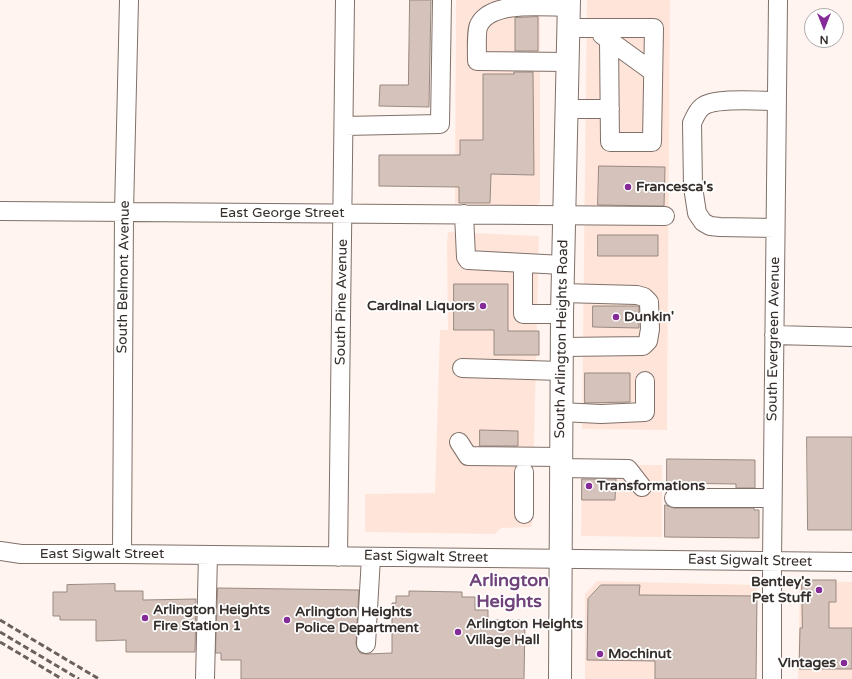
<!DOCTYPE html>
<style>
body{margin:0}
#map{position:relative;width:852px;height:679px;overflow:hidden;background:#fff4ef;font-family:"Varela Round",sans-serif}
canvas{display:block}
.north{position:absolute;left:804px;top:8px;width:40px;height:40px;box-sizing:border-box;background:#fff;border:1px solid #aeabaa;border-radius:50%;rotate:180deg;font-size:11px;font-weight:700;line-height:16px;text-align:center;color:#352e2b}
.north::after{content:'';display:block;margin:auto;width:14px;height:18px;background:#842b98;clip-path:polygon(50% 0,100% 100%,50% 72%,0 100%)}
</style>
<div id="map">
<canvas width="852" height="679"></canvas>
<div class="north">N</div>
</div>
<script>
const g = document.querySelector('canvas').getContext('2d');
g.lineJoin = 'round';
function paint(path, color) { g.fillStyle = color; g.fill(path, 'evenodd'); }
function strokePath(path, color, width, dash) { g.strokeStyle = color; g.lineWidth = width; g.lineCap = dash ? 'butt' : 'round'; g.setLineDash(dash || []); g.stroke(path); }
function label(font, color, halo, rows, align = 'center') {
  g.font = font + ' "Varela Round",sans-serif'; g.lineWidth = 3.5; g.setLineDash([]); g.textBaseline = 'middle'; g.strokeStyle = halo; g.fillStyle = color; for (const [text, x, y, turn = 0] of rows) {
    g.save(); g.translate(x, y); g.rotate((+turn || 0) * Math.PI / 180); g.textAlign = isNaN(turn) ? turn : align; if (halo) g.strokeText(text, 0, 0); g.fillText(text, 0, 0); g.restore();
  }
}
paint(new Path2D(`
 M456 0H540V202L535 207 455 204Z
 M587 0H670L667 430 582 429Z
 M448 232 539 236 532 527 501 528 495 534 365 532V494L435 493 440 330H448L447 243Z
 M582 465H662V537L581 536Z
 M597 581 757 585 756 679H585V594Z
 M800 581 852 582V679H798Z`), '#ffe5d9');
const building = new Path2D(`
 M410 0H431L429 107 379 106 380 85H408Z
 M538 17V51H515V18Z
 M514 72H533L534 175 491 174 490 203H459V187L379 186V155H460V140H483V74H514Z
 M599 166 665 167 664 206 598 205Z
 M598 235H658V256H598Z
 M454 284H508V331H539V355H494V330H454Z
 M593 306H639V328L593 327Z
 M585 373H630V402L585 403Z
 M480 430 518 431V446H480Z
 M807 437H852V530H808Z
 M667 459 755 460V488H736V484L667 483Z
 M582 479H616L615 500H582Z
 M665 505 674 508H754V510H759V538L665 537Z
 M802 580H836V602H829V628H852V669H799L800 628H802Z
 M115 584V591H143V600L196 599 195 652H126V640L96 641V620H60V616H53V592H67V585Z
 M601 585H640L639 595 757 596 756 679H655V661L587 660 588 599Z
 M218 588 359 590 356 644 360 653 366 654 392 653V603H396V596H409V591L462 592V597H475V610H488V620H525L524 679H241V660H221V653H216Z`);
paint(building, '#d5c3bb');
strokePath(building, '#998981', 1);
const minor = new Path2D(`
 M568 28H654L652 142H610L609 40
 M602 35 653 72
 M567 62 477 61C477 53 476 30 479 25 491 0 545 7 568 7
 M566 109H610
 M344 126 440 124 442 0
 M0 211 665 216
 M464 214 466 257 468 260 563 265
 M775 228 720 227 710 226 703 222 697 213 693 187 692 123C695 117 697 111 702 107 714 97 760 101 777 101
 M523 263V314H562
 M774 335 852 337
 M562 347 643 346 648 341 650 329 649 302 644 297 637 295 562 293
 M462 368 561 371
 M561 412 601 414 645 412V381
 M459 442 468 456 561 457
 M561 468 628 469 642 487
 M674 498H772
 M524 514V472
 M0 551 21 554H122L852 562
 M122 554 124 212 129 0
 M338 557 345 0
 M366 644 371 557
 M205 679 208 555
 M772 679V561L778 0`);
const major = new Path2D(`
 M560 679 562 314 569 0`);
strokePath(minor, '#807069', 20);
strokePath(major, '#807069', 24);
strokePath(minor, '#fff', 18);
strokePath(major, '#fff', 22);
strokePath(new Path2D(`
 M0 620 99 679
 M0 632 79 679
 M0 642 62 679`), '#69615e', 3, [6, 3]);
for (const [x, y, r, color] of [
 [628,187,4,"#842b98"],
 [483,306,4,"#842b98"],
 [616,317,4,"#842b98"],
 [589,486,4,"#842b98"],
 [819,590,4,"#842b98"],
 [145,618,4,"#842b98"],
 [287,620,4,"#842b98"],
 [458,632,4,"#842b98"],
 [600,654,4,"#842b98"],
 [844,663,4,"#842b98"]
]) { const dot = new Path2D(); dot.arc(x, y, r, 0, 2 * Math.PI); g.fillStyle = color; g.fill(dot); strokePath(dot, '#fff', 1.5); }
label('bold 14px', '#352e2b', '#fff', [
 ["Francesca's",636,187],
 ["Cardinal Liquors",475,306,"right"],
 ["Dunkin'",624,317],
 ["Transformations",597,486],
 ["Bentley's",811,582,"right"],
 ["Pet Stuff",811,598,"right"],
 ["Arlington Heights",153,610],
 ["Fire Station 1",153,626],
 ["Arlington Heights",295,612],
 ["Police Department",295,628],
 ["Arlington Heights",466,624],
 ["Village Hall",466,640],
 ["Mochinut",608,654],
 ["Vintages",836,663,"right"]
], 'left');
label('14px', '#352e2b', '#fff', [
 ["East George Street",282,213],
 ["South Belmont Avenue",124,277,-89],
 ["South Pine Avenue",342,302,-89],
 ["South Arlington Heights Road",562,339,-89],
 ["South Evergreen Avenue",774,339,-89],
 ["East Sigwalt Street",102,554],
 ["East Sigwalt Street",426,557,1],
 ["East Sigwalt Street",750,561,1]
]);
label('bold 18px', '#70447b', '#fff', [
 ["Arlington",509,581],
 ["Heights",509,602]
]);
</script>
